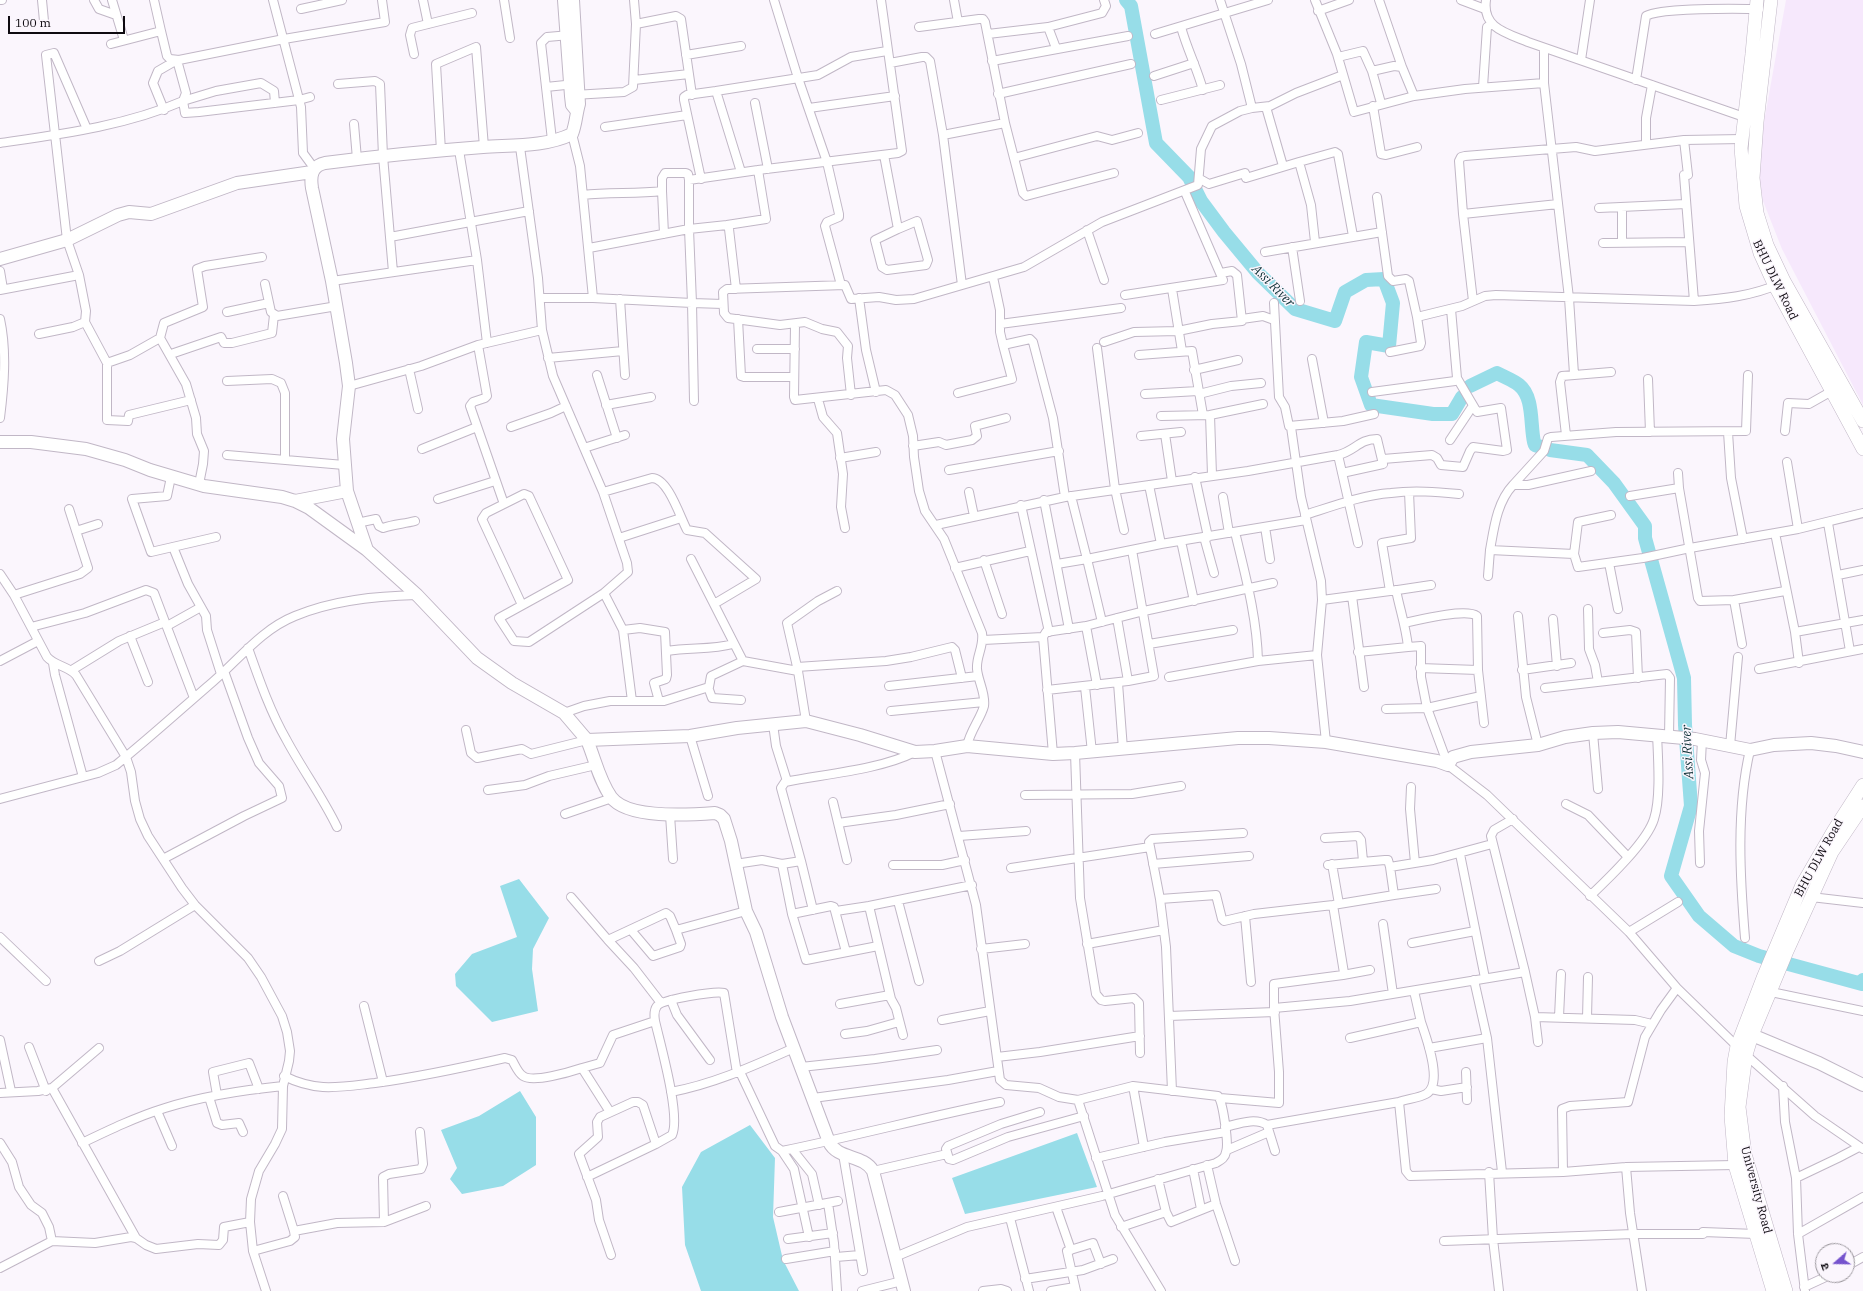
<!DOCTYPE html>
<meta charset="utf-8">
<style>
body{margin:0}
#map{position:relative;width:1863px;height:1291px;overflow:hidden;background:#fbf6fd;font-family:"IBM Plex Serif","Noto Sans Devanagari",serif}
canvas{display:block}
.north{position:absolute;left:1815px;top:1243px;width:40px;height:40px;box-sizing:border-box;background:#fbf6fd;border:1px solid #9c989e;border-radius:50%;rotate:250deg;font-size:11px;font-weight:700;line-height:16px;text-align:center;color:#0e0a10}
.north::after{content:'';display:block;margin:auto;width:14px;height:18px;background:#7553cd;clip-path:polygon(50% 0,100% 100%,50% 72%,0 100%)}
.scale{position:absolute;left:8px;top:16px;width:117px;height:18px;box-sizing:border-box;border:2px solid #0e0a10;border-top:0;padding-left:5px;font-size:12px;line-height:14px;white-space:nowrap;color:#0e0a10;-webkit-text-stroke:3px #fbf6fd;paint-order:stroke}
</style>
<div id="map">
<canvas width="1863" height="1291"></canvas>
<div class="north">उ</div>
<div class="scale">100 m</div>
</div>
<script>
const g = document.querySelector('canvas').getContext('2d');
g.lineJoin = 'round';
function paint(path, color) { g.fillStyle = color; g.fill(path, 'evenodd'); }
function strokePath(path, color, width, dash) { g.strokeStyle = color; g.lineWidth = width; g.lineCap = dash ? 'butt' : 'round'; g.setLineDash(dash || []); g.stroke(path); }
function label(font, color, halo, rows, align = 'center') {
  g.font = font + ' "IBM Plex Serif",serif'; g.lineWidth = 3; g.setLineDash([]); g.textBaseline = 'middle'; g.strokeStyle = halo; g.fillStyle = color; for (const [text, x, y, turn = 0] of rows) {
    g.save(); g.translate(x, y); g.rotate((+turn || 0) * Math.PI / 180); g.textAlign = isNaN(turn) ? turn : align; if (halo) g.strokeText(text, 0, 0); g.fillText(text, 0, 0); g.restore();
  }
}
paint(new Path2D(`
 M1786 0H1863V405L1782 249 1763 201 1756 166Z`), '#f6e8fc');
paint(new Path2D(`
 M519 879 549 918 533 949 532 969 538 1011 492 1022 456 986 455 974 472 954 517 937 500 886Z
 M520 1091 536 1117V1165L503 1186 462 1194 450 1179 457 1168 441 1130 479 1116Z
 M750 1125 775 1158 773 1217 783 1260 799 1291H701L685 1245 682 1187 701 1152Z
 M1077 1133 1097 1187 965 1214 952 1178Z`), '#97dde8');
strokePath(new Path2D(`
 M1126 0 1131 6 1156 143 1189 177 1201 201 1224 232 1258 273 1295 309 1335 321 1345 292 1366 280 1384 279 1393 303 1389 346 1366 342 1361 377 1371 405 1433 414H1452L1462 397
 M1470 386 1497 373C1504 377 1513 380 1519 385 1534 397 1530 424 1534 442L1535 445 1541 447
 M1550 450 1587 455 1614 483 1645 526V538L1684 678 1685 725 1691 806 1671 876 1699 916 1734 946 1759 956 1862 984 1863 980`), '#97dde8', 14);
const street = new Path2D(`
 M0 0H2
 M42 0 44 21
 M94 0 99 9 116 15
 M112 0 124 40
 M154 0 161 31
 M273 0 301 107 303 153 314 168
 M423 0 428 24
 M504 0 510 38
 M774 0 798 78 827 162 839 214V217L827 222 825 226 841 285
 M954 0 958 22
 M1220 0 1241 64 1252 108
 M1315 0 1337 54 1354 112 1414 96 1465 89 1544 83
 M1379 0 1402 67
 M1461 0 1485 9
 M1486 0C1482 28 1506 33 1528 42L1747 118
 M301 9 342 0
 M1318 11 1349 0
 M636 24 676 16 681 19 692 95
 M919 27 979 19H983L985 22 1005 123 943 135
 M1048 27 1102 13 1106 6 1104 0
 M1181 27C1187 49 1197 68 1203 90
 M988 34 1048 27 1056 48
 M1155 34 1268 0
 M111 44 161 31 167 56 170 59 179 60 284 39 385 22 382 0
 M1544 48V83L1569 298 1574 374
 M414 54 410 35 412 28 472 13
 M686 55 741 46
 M1338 57 1363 51 1372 71 1381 103
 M1581 60 1590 0
 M992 61 1128 36
 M890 63 922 57H926L930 61 943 135 962 285
 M1372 71 1394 66 1402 67 1414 96
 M1154 76 1194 63
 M634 80 689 74
 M1636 80 1646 16C1663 7 1736 9 1759 9
 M338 84 375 81 380 84 383 156 393 272
 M546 87 575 84
 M1483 87 1487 27 1492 24
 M716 91 818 75 851 57 887 51
 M998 94 1131 64
 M574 95 624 92 633 87 636 24 634 0
 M1161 100 1220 85
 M275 103 274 91 261 83 216 91 183 101 185 113 199 112 299 100 310 97
 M755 103 768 169
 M1373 106 1381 154 1386 155 1417 147
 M1266 107 1283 166
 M809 108 895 96
 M1005 123 1023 193 1026 196 1114 173
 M354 124 357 159
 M605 127 687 115
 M572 134 580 166 593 298
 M552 140 541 43 547 37 570 35
 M1684 140 1688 175
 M0 143C62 134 125 126 183 101L186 93 177 60 158 71 153 83 164 110
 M1646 144V118L1652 85
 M520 147 538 278 542 330 553 376 603 492 627 563 628 572 604 593 529 642 514 641 499 618 568 580 529 496 524 494 486 513 482 519 522 605
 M459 150 477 260 487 343
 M441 151 436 64 476 47 484 147
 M884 155 898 229 875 240 882 267 887 270 926 265 928 260 917 221 898 229
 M1014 158 1097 136 1112 140 1138 133
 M1299 162 1335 152 1338 154 1353 236
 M1684 175 1694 301
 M1246 178 1299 162 1311 205 1315 242
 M701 179 684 100V97L687 95 716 91 741 172
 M1200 179 1209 184 1245 173
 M662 191V178L665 173H686L688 174 689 180
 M583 195C609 192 636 194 662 191L664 234
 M1377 197 1388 276 1393 281 1406 279 1409 281 1417 317 1462 306 1485 296 1496 295 1694 301C1723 299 1752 296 1779 284
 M1558 204 1463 214 1459 161 1461 157 1465 156 1576 147 1595 151 1684 140 1742 139
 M1622 207V243
 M1599 208 1686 204
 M1463 214 1473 301
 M727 225 766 219 758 170
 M1087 230 1104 280
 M390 237 529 211
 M1603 243 1689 242
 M1292 247 1300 301
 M589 248 689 229 727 225 729 229 736 289
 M1265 252 1382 232
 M0 271 3 289
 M993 277 1000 310V332L1003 345 1030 339 1033 342 1053 418 1065 497
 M332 281 477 260
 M265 284 271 312 277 316 337 306
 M1172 289 1182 351
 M0 290 79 275 67 240 46 55 54 53 87 129
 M1125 295 1223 280 1185 192
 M541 298H593L692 303 694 401
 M859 298 866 350 876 392
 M620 299 625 375
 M1274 303 1279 397 1285 407 1289 426 1343 421 1374 414
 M723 304 692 303 689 229V180L758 170 898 153 902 151 881 0
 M227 312 269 303
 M0 319C7 351 4 386 0 418
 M738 319 741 376 744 377H794
 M1242 319 1263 316 1274 320
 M85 322 107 363 130 355 160 338 186 384 196 418 197 434 204 451 203 464 199 484
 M1000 324 1121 308
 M795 325 794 397 795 400 886 390 895 395 908 415 913 436 914 457 919 491 925 511 944 539 982 633C984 647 976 656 977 669 978 681 986 694 984 706 981 718 970 731 967 746
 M39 334 73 327 85 322 86 311 79 275
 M160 338 164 323 203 307 197 269 205 266 262 257
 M1104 342 1134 332 1178 331 1212 324 1242 321 1237 275 1232 271 1221 273
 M478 345 487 396 485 398 473 402 470 406 504 504
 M1097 348 1115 489 1124 530
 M757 349H795
 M1390 352 1420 346 1421 343 1417 317
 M171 354 221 337 224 343H232L272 333 274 315
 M1139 355 1192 351 1203 415
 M548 358 623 351
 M1312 359 1324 423
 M107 363V420L128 421 129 415 191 400
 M409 369 418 409
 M1194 370 1238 360
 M597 375 617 438
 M1648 379 1650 432
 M227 381 272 379 281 383 285 393V460
 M349 386 421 366 478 345 542 330
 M1372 392 1455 381 1457 378 1451 309
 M958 393 1012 379 1003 345
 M1145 394 1198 391
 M1199 394 1231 386 1261 383
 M851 395 847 358 848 346 837 332 822 329 805 322 780 325 728 318 724 313 723 292 727 289 845 285 851 299 879 297 896 300 914 299 1024 267 1102 222 1198 185 1201 149 1212 126 1240 111 1252 108 1270 106 1296 93 1343 75
 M818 399 823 417 837 433 843 474 841 507 845 528
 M606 405 651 397
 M1210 415 1263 404
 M1161 416 1210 415 1212 475
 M511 427 551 413 566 406
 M1291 427 1301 497 1321 581 1322 600 1317 655 1326 742
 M1785 431 1788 403 1809 404 1832 391
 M1728 432 1731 478 1743 539
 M1165 434 1172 481
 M1566 435 1560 382 1562 376 1611 372
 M1141 436 1181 432
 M1450 440 1472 407
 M913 446 939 442 946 445 972 440 977 436 975 426 1006 418
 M584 448 625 435
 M422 449 477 427
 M227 455 344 465
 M1338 455 1358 543
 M840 458 876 452
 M1383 459 1432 455 1437 458 1441 465 1463 467 1470 451 1473 447 1503 451 1507 450 1501 408 1477 412 1457 378
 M1787 462 1798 529
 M949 470 1059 451
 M1591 471 1528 485H1513L1544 451 1548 438 1551 437 1616 432 1746 431 1748 375
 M1678 473 1679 488 1698 598 1700 601 1734 600 1785 591
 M171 477 167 496 132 499 151 552 216 537
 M1195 477 1208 537
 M1513 485C1497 502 1494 528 1490 550L1574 554
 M603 492 652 478C668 478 680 517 687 530L705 533 756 579 714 604
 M969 492 974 516
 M1630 496 1679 488
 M1223 497 1229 533
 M438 499 495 481
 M1044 500 1069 629
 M1021 505 1049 632
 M1305 515C1333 506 1362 495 1391 493 1414 490 1437 492 1459 494
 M1611 515 1578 522 1574 554 1578 567 1643 558 1690 548 1798 529 1863 513
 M357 523 376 519 379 526 383 528C394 524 404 524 415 521
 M1828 523 1850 651
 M936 525 1065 497 1248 471 1338 455C1355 451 1359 439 1377 439L1383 464 1342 473
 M1265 527 1270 559
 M76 531 98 524
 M1235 532C1245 574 1257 617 1258 661
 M1775 533 1795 632 1863 620
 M1204 537 1214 573
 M619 538 681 518
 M1181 541 1194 601
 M1161 544 1306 520
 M173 547 188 584 206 616 207 630 221 674
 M691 559 743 661 798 671 806 721
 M984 560 1002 614
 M1609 563 1618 609
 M1057 564 1087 559 1071 496
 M955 568 1030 551
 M0 574 14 595 47 657C55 666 68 666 76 675L126 757 131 772 135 801 140 819 148 836 182 888 195 905 248 958 261 977 282 1016 287 1032 290 1051 289 1061 283 1086 282 1129 275 1144 259 1171 251 1199 250 1222 253 1251 266 1291
 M1838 575 1863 570
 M1488 576 1490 550
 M1396 590C1400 610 1406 627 1408 647L1421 646V677L1427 708 1448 765 1487 795 1629 932 1677 988 1746 1055 1815 1116 1863 1149
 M1391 591 1431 585
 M604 593 623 630 632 701
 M14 595 80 574 88 568 69 509
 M1352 596 1390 591 1382 543 1411 538 1409 492
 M1322 600 1352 596 1364 687
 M1734 600 1742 644
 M1588 609 1589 649 1595 665 1598 682
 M1518 616 1526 697 1538 745
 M1553 619 1557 666
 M1102 622 1087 559 1161 544 1149 485
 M1404 623C1418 620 1466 608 1477 616L1478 670 1484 723
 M167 626 201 607
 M1086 626 1097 685
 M31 627 85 613 146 590 154 593 165 622
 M623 630 640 628 665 632 667 675 666 679 654 683 659 701
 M1795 632 1799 663
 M1603 633 1630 630 1636 632 1638 678
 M130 636 148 682
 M1043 637 1053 754
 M983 640 1043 637 1046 632 1086 626 1144 611 1273 583
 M1149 644 1233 630
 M248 648C259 679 270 711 286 739 302 769 322 796 337 827
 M667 651C689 647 711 650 733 644
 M1358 652 1408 647
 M0 661 38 641
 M53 663 55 675 83 777
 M797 667 886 661 911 657 952 647 955 650 962 678
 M1420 668 1478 670
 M1759 669 1863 649
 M72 670 119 641 165 622 194 698
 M1522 670 1571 663
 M798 671 787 623 818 601 837 591
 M1169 677 1258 661 1317 655
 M1128 681 1154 676 1132 550
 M1118 683 1123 749
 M889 686 978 676
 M708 687 712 698 741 700
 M1085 687 1092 752
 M1545 688 1667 674 1670 678 1669 736
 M1047 690 1128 681 1117 618
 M1386 709 1427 708 1481 696
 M891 711 984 702
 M564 713 584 706 610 701H664L709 687 711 676 743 661
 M773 724 776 746 787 781 785 782
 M466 730 471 753 477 758 522 749 531 754 587 740
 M1593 733 1598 789
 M690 736 708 796
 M1730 746 1738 657
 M935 751 976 905 1000 1080 1006 1085 1039 1088 1059 1097 1078 1100 1115 1215 1161 1291
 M1075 753 1080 898 1096 994 1101 1000 1105 1001 1134 998 1139 1003 1140 1053
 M1411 787 1410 809 1415 863
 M488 790 525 785 549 776 596 765
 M1025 795 1132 794 1181 786
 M0 799 98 773 116 765C147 740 178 712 208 686 237 662 260 630 295 616 333 600 376 596 417 595
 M833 802 847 860
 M1566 804 1588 815 1628 857
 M565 814 612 798
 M670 815 673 859
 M1513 819 1494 830 1491 836 1525 972 1535 1017 1538 1042
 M838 823 896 815 950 804
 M959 836 1026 831
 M1325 838 1358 836 1361 840 1363 861
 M1150 847 1149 842 1152 839 1243 833
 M1460 854 1485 978
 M163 859 244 816 282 798 279 786 259 763 248 738 224 671
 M801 861 813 910
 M1700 863 1699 831 1705 773 1701 760 1702 740
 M735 864 762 860 782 864 801 861 781 788 785 782C825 774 879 770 915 752
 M782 864 792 914 806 960 878 946
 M1153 864 1249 856
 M1332 864 1339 904
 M893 865H942L965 860
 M1328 865 1385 860H1388L1390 867
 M1011 868 1150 847 1160 899
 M1394 895 1436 889
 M1590 896C1608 879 1647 842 1654 819 1661 798 1658 758 1657 734
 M571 897 608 940 666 913 670 916 676 930 746 911
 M1811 897 1863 903
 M898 901 919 981
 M1333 905 1344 973 1343 975 1274 984V1008L1350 1001 1525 972
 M869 906 891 999 896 1008 903 1035
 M836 911 869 906 972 885
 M792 914 831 906 834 907 846 952
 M1245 916 1251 982
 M1383 924 1393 994
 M631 930 653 956 680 947 681 944 676 930
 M1629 932 1678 902
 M0 937 46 981
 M1745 938C1740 877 1736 810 1750 750
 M608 940 634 968 661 1003
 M1412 943 1475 931
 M1087 944 1164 930
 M981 949 1025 944
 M99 961 120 951 195 905
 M1343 975 1370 970
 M1771 992 1863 1011
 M671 1000 677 1015 710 1060
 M840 1004 890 995
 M364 1006 383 1082
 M1169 1016 1275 1012
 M1535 1017 1635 1020 1652 1024
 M1559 1017 1561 974
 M1587 1018 1588 977
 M942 1020 990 1011
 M1421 1022C1426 1037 1444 1084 1426 1094 1419 1098 1407 1099 1399 1102L1406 1171 1410 1176 1563 1172 1626 1167 1735 1165
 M845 1034 867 1031 899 1022
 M1350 1038 1421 1022 1414 991
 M1487 1038 1502 1172
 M0 1040 11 1091
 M29 1047 46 1091
 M1429 1048 1487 1038 1474 980
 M997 1057 1040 1052 1140 1036
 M801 1067 875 1059 937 1050
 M740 1072 775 1146 782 1151C855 1136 927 1117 1000 1102
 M1466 1072 1467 1100
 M284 1076C296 1082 309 1086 323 1087 340 1088 357 1085 375 1083 419 1077 461 1068 505 1058L512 1060C515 1065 518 1073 523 1076 533 1083 570 1072 582 1068
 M1133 1086 1144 1147
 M1783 1086 1785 1122 1796 1178 1798 1234 1805 1291
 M52 1088 136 1238
 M1431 1089 1441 1091 1467 1087
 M1172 1091 1166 947 1160 899 1216 895 1222 919 1224 921 1254 914 1333 905 1394 895 1390 867 1433 860 1492 844
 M671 1092C714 1084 753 1066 794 1048
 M0 1093 38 1091 52 1088 99 1048
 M217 1095 213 1072 249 1063 259 1089
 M209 1097 217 1123 222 1125 239 1123 243 1132
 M813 1098 948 1080 998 1071
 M1220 1098 1279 1103V1072L1274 1008
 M157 1111 172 1146
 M610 1112 582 1068 600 1063 613 1035 655 1021
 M1040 1112 1001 1124 948 1146 946 1149 949 1159 953 1160 1008 1137 1084 1116
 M1267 1125 1399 1102
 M1225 1127C1238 1124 1255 1117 1267 1125L1275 1151
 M0 1143 12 1162 19 1187 31 1205 42 1213 49 1227 52 1241
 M82 1143C109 1130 136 1117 165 1108 203 1096 243 1090 283 1086
 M792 1149 812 1174 819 1205
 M1227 1150 1269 1132
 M782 1151 794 1169 809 1237
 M843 1154 863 1271
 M1096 1158 1165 1142 1226 1132
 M1207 1165 1216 1204 1235 1261
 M1626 1167 1630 1213 1642 1291
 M1193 1169 1201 1209
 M873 1171 947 1154
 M1489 1172 1493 1239 1499 1291
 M1563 1172 1562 1109 1570 1106 1628 1102 1645 1037 1661 1010 1677 988
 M587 1177 656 1144
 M1796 1178 1838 1158 1859 1147
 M1158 1179 1166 1212 1171 1222 1216 1204
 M283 1196 294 1231
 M828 1203 834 1243 837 1291
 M1056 1207 1071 1250
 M779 1212 838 1201
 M1010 1218 1029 1291
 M384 1222 426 1206
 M1121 1227 1166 1212
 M1703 1232 1756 1234
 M1798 1234 1863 1197
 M788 1239 833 1233
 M1444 1241 1633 1234H1703
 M253 1251 290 1241 295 1237 294 1231 337 1223 384 1222 383 1177 389 1174 421 1169 423 1164 420 1132
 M611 1255 599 1220 596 1200 579 1154 598 1137 597 1122 600 1117 633 1102H638L643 1105 656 1144 672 1135C681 1116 660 1043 655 1021 654 1015 654 1010 657 1006 663 999 715 991 724 993L737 1073
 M836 1257 860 1255
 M895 1257 967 1227 1102 1196 1216 1163C1221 1160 1225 1158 1226 1152 1229 1144 1223 1102 1218 1096L1133 1086 1078 1100
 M786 1259 835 1251
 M1847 1266 1863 1257
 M0 1268 52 1241 95 1243 131 1237 136 1238 146 1245 156 1249 198 1244 219 1245 223 1240 224 1227 250 1222
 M1025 1279 1083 1270 1113 1259
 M1804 1287 1830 1275
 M862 1291 902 1281
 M983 1291 1001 1289 1007 1291
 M1051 1291 1075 1287
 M1076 1291 1067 1251 1093 1243 1101 1264`);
const secondary = new Path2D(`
 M564 0 571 96 572 105 576 110
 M0 259 67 240 118 215 129 212 151 214 237 183 312 172
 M0 442H31L86 449 125 460 150 470 204 486 282 497 295 501 347 491 367 550 417 595 477 658 512 683 564 713 587 740 690 736 737 728 806 721 860 735 915 752 935 751 967 746 1053 754 1075 753 1238 738H1269L1326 742 1437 761 1448 765 1453 757 1471 752 1538 745 1565 737 1593 733 1618 732 1695 739 1750 750 1774 745 1811 743 1836 746 1863 752
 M347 491 343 439 349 386 346 363 332 281 312 188C310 175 312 166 325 163 378 156 430 151 483 147 513 145 545 147 572 134 576 124 576 114 579 104L573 0
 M295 501 309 508 367 550
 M587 740C595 759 599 780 611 797 627 819 689 815 715 813L720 815 724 819 731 841 746 911 756 932 782 1017 829 1142C838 1160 863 1154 873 1171L904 1291
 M1752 1035 1819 1063 1863 1085`);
const primary = new Path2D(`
 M1757 0 1752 54 1741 148 1746 206 1760 253 1775 286 1863 449
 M1771 0 1757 122 1753 178 1757 213 1767 245 1784 281 1863 421
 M1773 1291 1735 1165 1731 1116 1734 1062 1737 1046 1763 978 1802 885 1834 830 1863 785
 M1786 1291 1745 1154 1739 1107 1746 1055 1752 1035 1787 951 1832 852 1863 806`);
strokePath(street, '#c1b7c6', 10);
strokePath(secondary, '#c1b7c6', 14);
strokePath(primary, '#c1b7c6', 14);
strokePath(street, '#fff', 8);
strokePath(secondary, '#fff', 12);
strokePath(primary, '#fff', 13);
label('12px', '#0e0a10', '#fbf6fd', [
 ["BHU DLW Road",1775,280,64],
 ["BHU DLW Road",1819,858,-61],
 ["University Road",1756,1190,75]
]);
label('italic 13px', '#103338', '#fbf6fd', [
 ["Assi River",1273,286,45],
 ["Assi River",1688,752,-93]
]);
</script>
